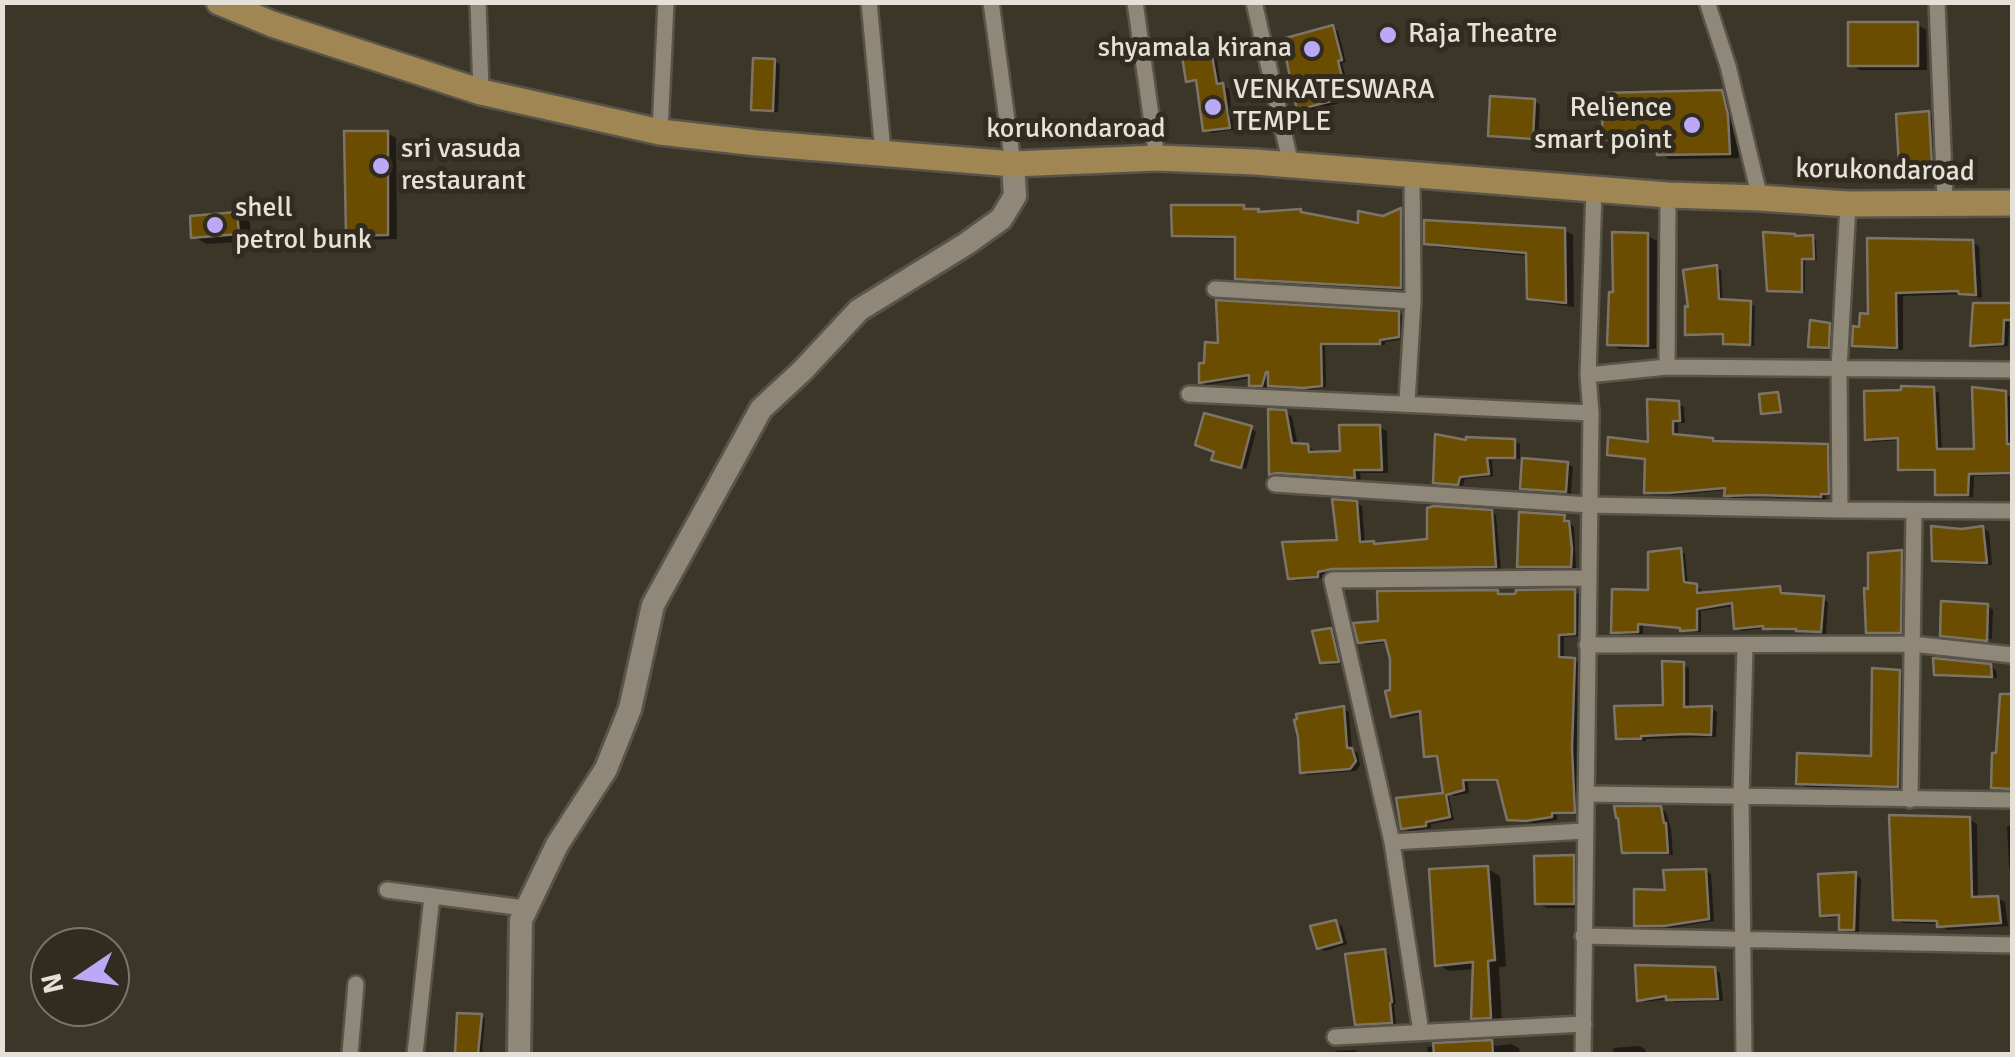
<!DOCTYPE html>
<style>
body{margin:0}
#map{position:relative;width:2015px;height:1057px;overflow:hidden;background:#3c3629;font-family:Signika,sans-serif}
canvas{display:block}
.frame{position:absolute;inset:0;border:5px solid #e5e1d9;pointer-events:none}
.north{position:absolute;left:30px;top:927px;width:100px;height:100px;box-sizing:border-box;background:#322b1f;border:2px solid #7a7469;border-radius:50%;rotate:257deg;font-size:28px;font-weight:700;line-height:40px;text-align:center;color:#e5e1d9}
.north::after{content:'';display:block;margin:auto;width:35px;height:45px;background:#baaaf6;clip-path:polygon(50% 0,100% 100%,50% 72%,0 100%)}
</style>
<div id="map">
<canvas width="2015" height="1057"></canvas>
<div class="frame"></div>
<div class="north">N</div>
</div>
<script>
const g = document.querySelector('canvas').getContext('2d');
g.lineJoin = 'round';
function paint(path, color) { g.fillStyle = color; g.fill(path, 'evenodd'); }
function strokePath(path, color, width, dash) { g.strokeStyle = color; g.lineWidth = width; g.lineCap = dash ? 'butt' : 'round'; g.setLineDash(dash || []); g.stroke(path); }
function label(font, color, halo, rows, align = 'center') {
  g.font = font + ' Signika,sans-serif'; g.lineWidth = 10; g.setLineDash([]); g.textBaseline = 'middle'; g.strokeStyle = halo; g.fillStyle = color; for (const [text, x, y, turn = 0] of rows) {
    g.save(); g.translate(x, y); g.rotate((+turn || 0) * Math.PI / 180); g.textAlign = isNaN(turn) ? turn : align; if (halo) g.strokeText(text, 0, 0); g.fillText(text, 0, 0); g.restore();
  }
}
paint(new Path2D(`
 M1917 24 1926 30 1927 70H1860L1850 64Z
 M1333 28 1338 31 1346 62 1342 63 1352 100 1305 112 1299 109Z
 M1210 46 1215 50 1221 85 1229 89 1234 130 1211 133 1205 130 1198 83 1189 80Z
 M774 61 780 64 778 112H759L754 108Z
 M1722 93 1731 99 1737 122 1739 158 1669 159 1659 153V142L1615 144 1606 139Z
 M1534 101 1540 105 1538 140 1496 138 1490 135Z
 M1928 113 1934 117 1937 167 1907 168 1902 165Z
 M387 133 396 138 397 239 358 240 348 234Z
 M1243 207 1262 214 1300 211 1306 215 1360 226 1401 210 1407 214V290L1244 281 1237 278 1238 239 1181 238 1175 234Z
 M237 215 250 222 251 241 207 244 194 237Z
 M1564 230 1573 235 1574 307 1538 302 1529 297V256L1435 247 1426 242Z
 M1648 236 1657 241 1656 349H1619L1610 343 1615 295Z
 M1812 238 1816 240 1817 260H1805V292L1773 291 1769 289Z
 M1870 241 1972 242 1979 246 1982 298 1964 294 1903 296V350L1861 348 1854 345 1870 317Z
 M1717 268 1721 270 1723 302 1750 304 1755 306 1754 346H1730L1725 343V336H1692L1688 334Z
 M2010 309 2008 346 1978 348 1973 345Z
 M1399 314 1404 317V339L1385 342V345L1325 346 1326 387 1310 390 1276 388 1268 384 1267 388 1256 387 1251 384 1252 378 1206 385 1201 382 1207 366 1221 346Z
 M1829 325 1835 329 1834 350 1816 349 1810 345Z
 M1934 390 1939 393 1942 451H1976L2005 393 2011 397 2012 475 1974 476 1973 497 1944 496 1938 493V472H1906L1900 468V440L1873 442 1867 439Z
 M1678 404 1684 407 1685 423H1678V437L1712 440 1718 443 1827 446 1833 450 1834 496H1826V499L1764 497 1732 498 1727 495V490L1676 495H1652L1646 492 1647 460 1615 457 1609 454 1651 444Z
 M1285 412 1292 417 1298 446H1307L1315 451V454L1342 453 1380 427 1387 431 1388 473H1360L1361 480 1284 475 1278 477 1272 473Z
 M1251 428 1256 432 1246 469 1220 462 1217 452Z
 M1514 441 1520 444V459L1492 460 1493 476 1465 479 1463 486 1441 485 1436 482 1469 443Z
 M1567 464 1573 467 1571 494 1529 491 1523 488Z
 M1356 503 1362 506 1365 544 1373 543 1378 546 1429 541 1491 512 1496 515 1501 569 1339 570 1322 575V578L1296 581 1290 578 1340 542Z
 M1564 517 1574 527 1576 569H1525L1519 566Z
 M1983 528 1989 532 1992 565 1940 563 1934 560Z
 M1680 551 1685 554 1688 585 1701 589V595L1779 589 1784 592 1785 596 1823 599 1828 602 1826 634 1801 630 1771 631 1766 628 1741 631 1736 628 1735 606 1701 611V632H1688L1682 629 1643 626V634H1619L1614 631 1651 592Z
 M1902 553 1907 556 1906 635H1874L1868 631Z
 M1497 592 1504 596 1574 592 1580 595V636L1564 637V660H1574L1580 663 1577 753 1580 815H1557V820L1534 823 1515 822 1509 819 1500 782H1468L1469 793 1454 796 1448 793 1454 820 1431 824V828L1409 831 1403 827 1446 795 1440 758H1432L1426 755 1422 714 1399 719 1393 715 1392 659 1388 642 1366 645 1360 642 1380 623Z
 M1987 606 1993 610 1992 639 1945 634Z
 M1331 630 1337 634 1344 664 1328 665 1322 662Z
 M1683 665 1689 668V709L1712 708 1717 712 1716 737 1646 739V741H1624L1619 737 1666 707Z
 M1990 666 1996 670 1997 678 1942 677 1936 674Z
 M1899 672 1908 678 1907 791 1808 788 1799 783 1873 759Z
 M1344 709 1349 712 1352 750 1358 753 1360 765 1356 771 1307 775 1302 772Z
 M2001 718H2012V791L1999 790 1994 787Z
 M1660 809 1666 812 1671 829 1673 855H1631L1625 852Z
 M1969 819 1977 824 1978 900 1998 898 2005 902 2008 926 1947 930 1940 924 1903 923 1896 918Z
 M2007 826H2012V870L2009 867Z
 M1574 857 1583 863 1582 908H1547L1537 903Z
 M1488 869 1500 876 1506 966 1499 967 1502 1023 1486 1024 1474 1017 1475 969 1449 971 1437 964Z
 M1705 871 1711 874 1714 921 1671 928H1643L1637 924 1668 893Z
 M1855 875 1861 878 1859 932H1847L1841 929V917L1828 918 1823 914Z
 M1336 923 1342 926 1347 944 1325 951 1319 948Z
 M1384 952 1389 955 1396 1004H1394L1396 1024 1363 1026 1358 1023Z
 M1714 969 1720 973 1723 1001 1675 1002 1668 999 1645 1002 1639 999Z
 M459 1016H482L485 1019 482 1054H457Z
 M1491 1043 1496 1046 1511 1044 1519 1048 1520 1054H1428L1427 1047Z
 M1639 1046 1645 1049 1646 1054H1614L1613 1048Z
 M1355 1050 1361 1054H1336L1335 1051Z`), '#0007');
const building = new Path2D(`
 M1848 22H1918V66H1848Z
 M1333 25 1342 60 1338 61 1347 97 1297 110 1282 39Z
 M1210 44 1217 84 1223 83 1230 128 1203 131 1196 80 1186 82 1181 49Z
 M753 58 775 59 773 111 751 110Z
 M1722 90 1728 115 1730 154 1657 155V137L1603 140 1601 93Z
 M1490 96 1535 99 1533 139 1488 136Z
 M1929 111 1932 165 1899 166 1896 114Z
 M344 131H388V235L346 236Z
 M1171 205H1244V209H1259L1258 212 1301 209V212L1358 223V211L1383 216 1401 208V288L1235 279V237L1172 236Z
 M237 212 239 234 191 238 190 216Z
 M1424 220 1565 228 1566 303 1527 299 1526 253 1424 244Z
 M1612 232 1648 233V346L1607 345 1609 292H1613Z
 M1763 232 1795 234V236L1813 235 1814 259H1802V292L1767 291Z
 M1867 238 1973 240 1976 295 1959 294 1958 291 1896 293 1897 348 1852 346 1853 326 1859 327 1860 313 1868 314Z
 M1717 265 1719 299 1751 301 1750 345 1723 344V334L1685 335V306L1688 307 1683 270Z
 M1216 300 1399 311V337L1380 340V344H1321L1322 386 1304 388 1268 386V372H1266L1262 386H1249V375L1199 383V363H1204L1205 342 1218 343Z
 M1973 303H2012V320H2004L2003 344 1970 346Z
 M1810 320 1830 323 1829 348 1808 347Z
 M1901 386 1934 387 1937 449H1974L1972 387 2006 391 2007 444H2012V473L1969 474 1968 495H1935V470H1898V438L1865 440 1864 391 1901 390Z
 M1778 392 1781 412 1761 414 1759 394Z
 M1647 399 1679 401 1680 421H1673V434L1713 438V441L1828 444 1829 494H1821V497L1756 495 1724 496 1725 488 1669 493H1644L1645 459 1607 455 1608 437 1648 442Z
 M1268 409 1286 410 1292 443 1308 444 1309 452 1340 451 1339 425H1380L1382 470H1354L1355 478 1276 473 1269 475Z
 M1204 413 1252 426 1241 468 1211 460 1214 452 1195 445Z
 M1435 434 1466 440V437L1515 439V458H1487L1489 474 1460 477 1458 485 1433 483Z
 M1522 458 1568 462 1566 492 1520 489Z
 M1332 499 1357 501 1360 542 1374 541V544L1427 539V508L1434 506 1492 510 1496 567 1332 569 1318 572V577L1288 579 1282 542 1337 540Z
 M1519 512 1565 515 1564 521H1569L1572 549 1571 567H1517Z
 M1931 526 1961 529 1983 526 1987 563 1932 561Z
 M1681 548 1684 582 1697 584V593L1780 586 1781 593 1824 596 1821 632 1796 631V629H1763V626L1734 629 1732 603 1697 609V630L1680 631V628L1638 624V632L1611 633 1612 589 1648 590V552Z
 M1902 550 1901 633H1866L1864 588 1868 589V553Z
 M1575 589V634L1559 635V657L1575 658 1572 749 1575 813H1552V817L1526 821 1507 820 1497 780H1463L1464 790 1446 795 1450 817 1426 822V826L1401 829 1396 798 1443 793 1437 756 1424 757 1420 711 1391 717 1385 691 1390 690V659L1385 640 1358 643 1353 623 1378 621 1377 591 1498 590V594H1515L1516 590Z
 M1941 601 1988 604 1987 641 1940 636Z
 M1331 628 1339 662 1320 663 1312 631Z
 M1933 658 1991 664 1992 677 1934 675Z
 M1662 661 1684 662V707L1712 706 1711 735 1686 734 1641 736V739H1616L1614 706 1663 705Z
 M1872 668 1900 670 1898 787 1796 784 1797 753 1871 756Z
 M2000 694H2012V789L1991 788 1992 753H1996Z
 M1344 706 1347 748H1352L1356 761 1350 769 1300 773 1298 737 1294 720 1297 719 1296 714Z
 M1614 806H1661L1664 823H1666L1668 853H1622L1618 818H1616Z
 M1889 815 1970 817 1972 897 1998 896 2001 923 1937 927V921L1893 920Z
 M1574 855V904H1535L1534 856Z
 M1488 866 1495 960 1488 961 1491 1018 1471 1019 1473 962 1435 966 1429 869Z
 M1706 869 1709 919 1664 926H1634V889L1665 890 1663 870Z
 M1856 872 1854 930H1839V915L1820 916 1818 874Z
 M1336 920 1342 942 1317 949 1310 926Z
 M1385 949 1392 1002 1390 1003 1392 1023 1355 1025 1345 954Z
 M1635 965 1715 967 1718 999 1666 1000V996L1637 1001Z
 M457 1013 482 1014 478 1054H455Z
 M1492 1040 1493 1054H1434L1433 1043Z`);
paint(building, '#6a4d01');
strokePath(building, '#7c7567', 2.5);
const street = new Path2D(`
 M478 2 481 92
 M869 2 883 152
 M991 2 1013 164
 M1135 2 1157 158
 M1254 2 1291 165
 M1707 2 1728 66 1760 198
 M1937 2 1945 202
 M660 132 666 2
 M1215 289 1413 301
 M1667 367 1668 195
 M1588 375 1667 367 2012 370
 M1189 394 1591 413
 M1407 402 1413 301 1412 174
 M1275 484 1589 505 1840 510 2012 511
 M1840 510 1839 369 1848 204
 M1587 645 1912 644 2012 655
 M1586 794 2012 800
 M1910 800 1914 511
 M1392 842 1585 831
 M387 890 524 908
 M1583 936 2012 945
 M1421 1032 1392 842 1332 580 1589 578
 M1335 1037 1584 1024
 M350 1054 356 984
 M415 1054 432 896
 M1583 1054 1591 413 1588 375 1594 190
 M1744 1054 1741 797 1745 645`);
const secondary = new Path2D(`
 M519 1054 521 920 557 845 606 769 630 709 653 605 761 409 803 370 859 310 966 244 1001 219 1015 196 1013 164`);
const primary = new Path2D(`
 M219 2 272 24 481 92 660 132 757 143 1013 164 1157 158 1255 162 1668 195 1760 198 1848 204 2012 203`);
strokePath(street, '#595449', 20);
strokePath(secondary, '#595449', 28);
strokePath(primary, '#595449', 30);
strokePath(street, '#8f8879', 15);
strokePath(secondary, '#8f8879', 22);
strokePath(primary, '#9f8652', 25);
for (const [x, y, r, color] of [
 [1388,35,10,"#baaaf6"],
 [1312,49,10,"#baaaf6"],
 [1213,107,10,"#baaaf6"],
 [1692,125,10,"#baaaf6"],
 [381,166,10,"#baaaf6"],
 [215,225,10,"#baaaf6"]
]) { const dot = new Path2D(); dot.arc(x, y, r, 0, 2 * Math.PI); g.fillStyle = color; g.fill(dot); strokePath(dot, '#322b1f', 4); }
label('28px', '#e5e1d9', '#322b1f', [
 ["Raja Theatre",1408,35],
 ["shyamala kirana",1292,49,"right"],
 ["VENKATESWARA",1233,91],
 ["TEMPLE",1233,123],
 ["Relience",1672,109,"right"],
 ["smart point",1672,141,"right"],
 ["sri vasuda",401,150],
 ["restaurant",401,182],
 ["shell",235,209],
 ["petrol bunk",235,241]
], 'left');
label('28px', '#e5e1d9', '#322b1f', [
 ["korukondaroad",1076,130],
 ["korukondaroad",1885,171,1]
]);
</script>
